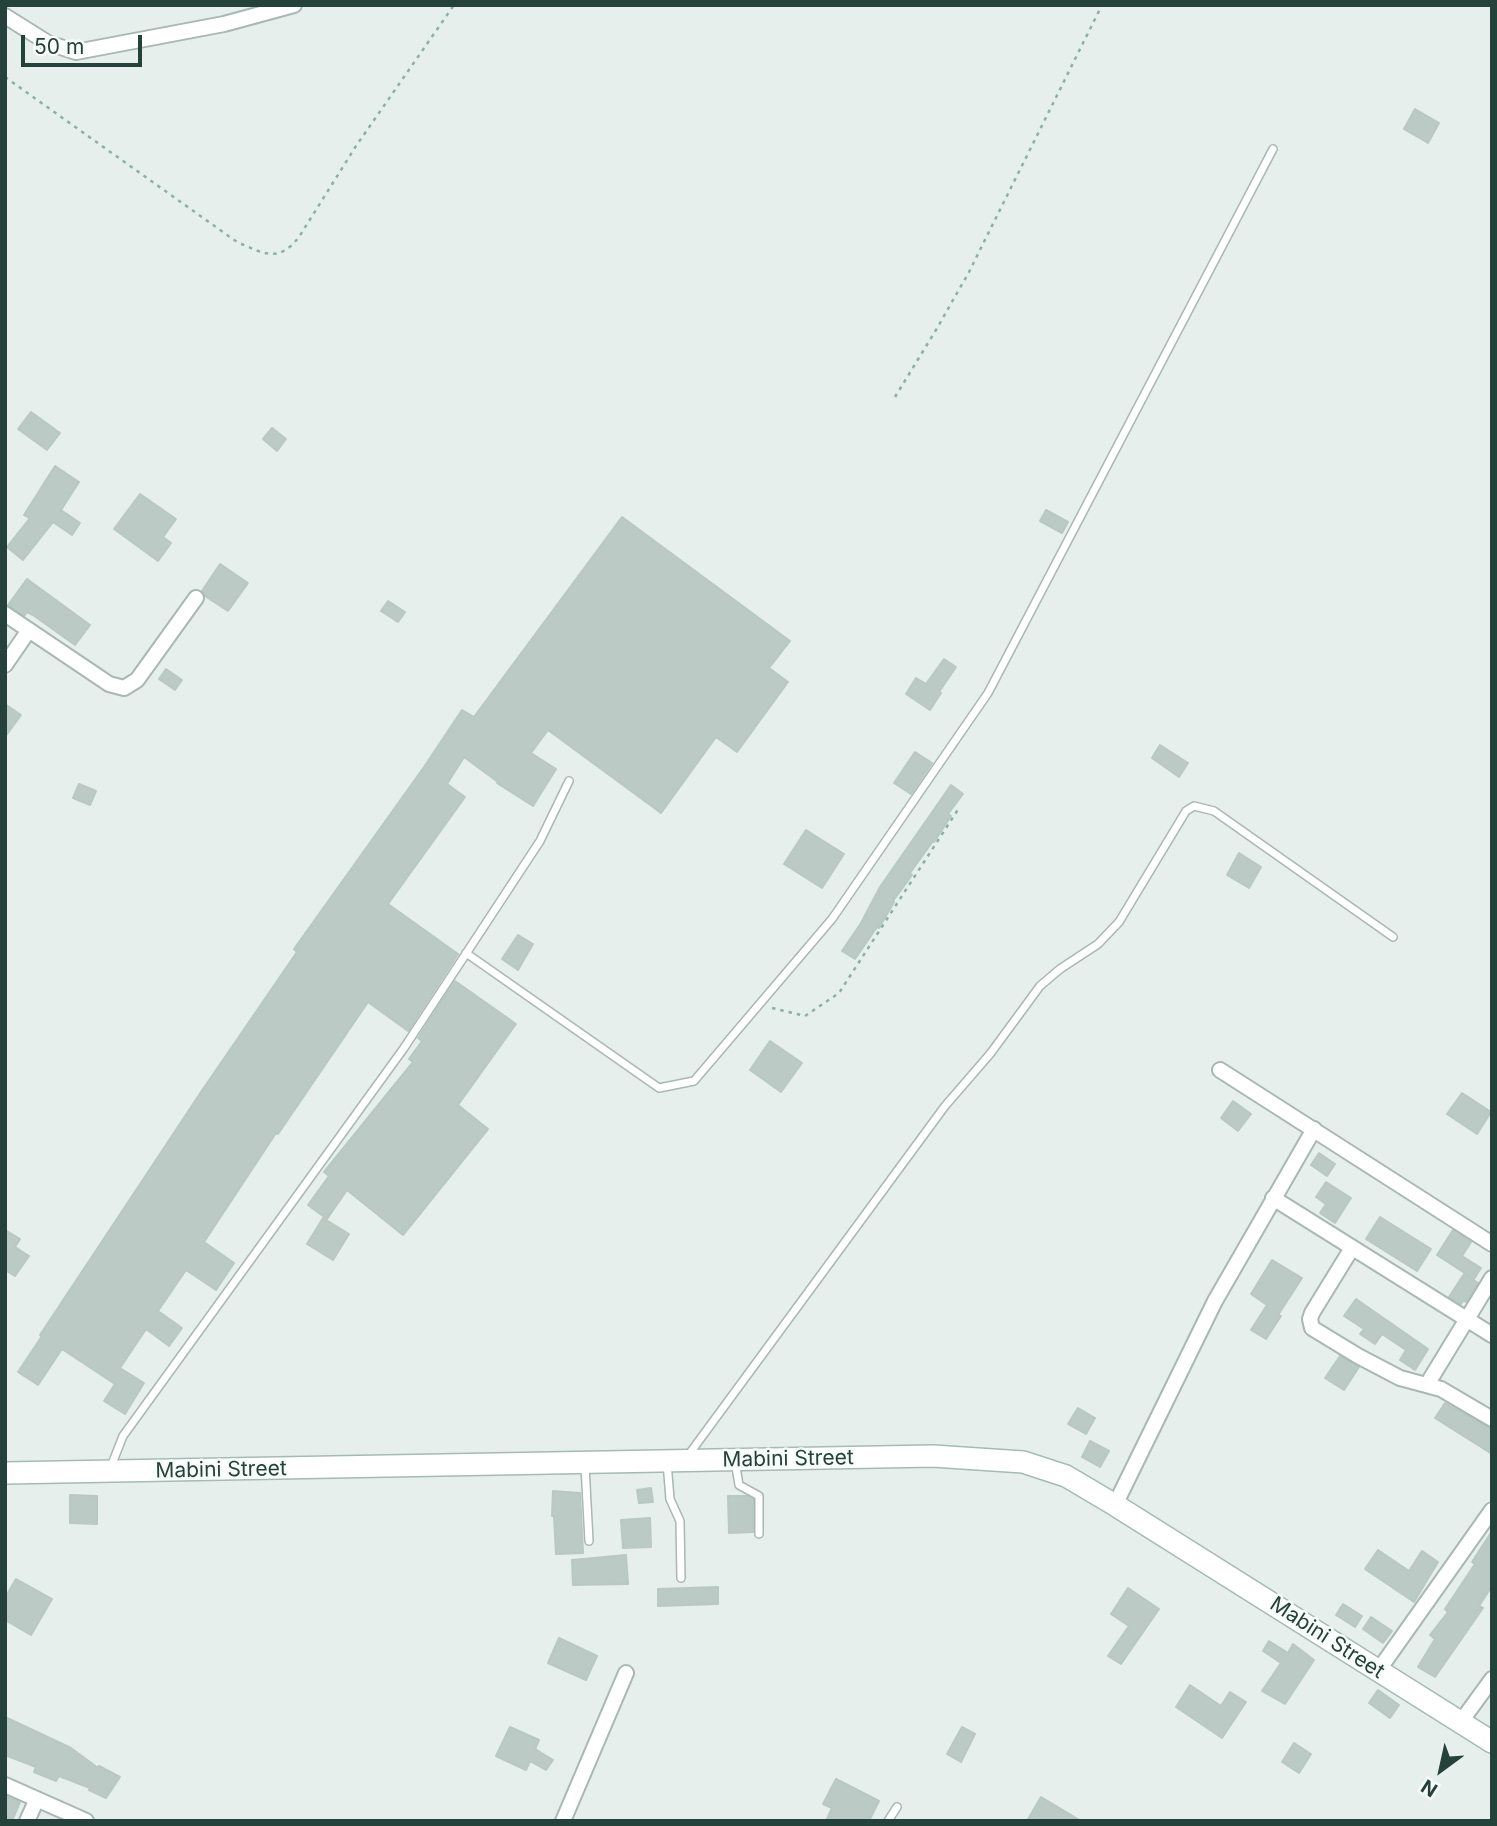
<!DOCTYPE html>
<style>
body{margin:0}
#map{position:relative;width:1497px;height:1826px;overflow:hidden;background:#e6efeb;font-family:Inter,sans-serif}
canvas{display:block}
.frame{position:absolute;inset:0;border:7px solid #24423a;pointer-events:none}
.north{position:absolute;left:1406px;top:1735px;width:70px;height:70px;-webkit-text-stroke:5px #f7fbf9;paint-order:stroke;rotate:213deg;font-size:19px;font-weight:700;line-height:28px;text-align:center;color:#24423a}
.north::after{content:'';display:block;margin:auto;width:24px;height:32px;background:#24423a;clip-path:polygon(50% 0,100% 100%,50% 72%,0 100%)}
.scale{position:absolute;left:21px;top:35px;width:121px;height:32px;box-sizing:border-box;border:4px solid #24423a;border-top:0;padding-left:9px;font-size:21px;line-height:24px;white-space:nowrap;color:#24423a;-webkit-text-stroke:5px #f7fbf9;paint-order:stroke}
</style>
<div id="map">
<canvas width="1497" height="1826"></canvas>
<div class="frame"></div>
<div class="north">N</div>
<div class="scale">50 m</div>
</div>
<script>
const g = document.querySelector('canvas').getContext('2d');
g.lineJoin = 'round';
function paint(path, color) { g.fillStyle = color; g.fill(path, 'evenodd'); }
function strokePath(path, color, width, dash) { g.strokeStyle = color; g.lineWidth = width; g.lineCap = dash ? 'butt' : 'round'; g.setLineDash(dash || []); g.stroke(path); }
function label(font, color, halo, rows, align = 'center') {
  g.font = font + ' Inter,sans-serif'; g.lineWidth = 5; g.setLineDash([]); g.textBaseline = 'middle'; g.strokeStyle = halo; g.fillStyle = color; for (const [text, x, y, turn = 0] of rows) {
    g.save(); g.translate(x, y); g.rotate((+turn || 0) * Math.PI / 180); g.textAlign = isNaN(turn) ? turn : align; if (halo) g.strokeText(text, 0, 0); g.fillText(text, 0, 0); g.restore();
  }
}
const building = new Path2D(`
 M1415 109 1439 123 1428 143 1404 129Z
 M31 412 60 433 47 450 18 429Z
 M272 428 286 439 277 451 263 439Z
 M55 466 79 482 61 510 80 523 72 535 53 522 23 560 7 547 30 518 24 515Z
 M140 494 176 519 163 537 171 543 158 561 114 529Z
 M1046 510 1068 522 1062 533 1040 521Z
 M622 517 790 641 769 668 788 682 737 752 716 737 661 813 548 730 531 753 556 769 533 806 497 783 498 782 464 757 447 784 465 797 388 904 458 954 408 1031 368 1002 278 1134 276 1133 204 1242 234 1263 216 1290 186 1270 158 1311 182 1328 169 1346 146 1329 120 1368 144 1383 125 1414 104 1401 115 1384 62 1349 38 1385 18 1372 42 1336 40 1335 201 1092 297 952 294 949 424 767 462 710 474 717Z
 M220 564 248 583 228 611 205 596 202 591Z
 M27 579 90 625 75 645 33 615 27 612 24 616 8 605Z
 M388 601 405 612 398 622 381 611Z
 M944 659 956 667 939 692 941 693 930 710 906 694 916 678 926 684Z
 M166 669 182 680 175 690 159 679Z
 M5 704 21 715 5 737Z
 M1160 745 1188 763 1179 777 1152 758Z
 M915 752 932 763 911 794 894 783Z
 M79 784 96 791 90 805 73 798Z
 M951 785 963 794 948 814 951 816 934 842 933 841 910 873 912 875 893 901 894 902 879 928 877 927 855 959 842 951 861 923 880 887Z
 M806 830 844 854 822 888 784 864Z
 M1239 853 1261 867 1249 888 1227 875Z
 M518 935 533 944 518 970 502 959Z
 M455 981 516 1024 458 1105 488 1129 403 1235 347 1190 327 1219 308 1205 329 1176 324 1172 413 1062 409 1059 422 1041 418 1038Z
 M770 1041 802 1063 781 1092 750 1070Z
 M1462 1093 1491 1112 1477 1134 1447 1114Z
 M1233 1101 1251 1114 1238 1131 1221 1118Z
 M1319 1153 1335 1164 1327 1176 1311 1165Z
 M1326 1182 1351 1198 1335 1223 1320 1213 1326 1204 1316 1197Z
 M1380 1217 1431 1249 1417 1271 1366 1239Z
 M323 1218 349 1234 333 1260 307 1244Z
 M5 1230 20 1239 15 1247 29 1256 15 1276 5 1270Z
 M1453 1230 1471 1242 1462 1256 1481 1268 1474 1279 1437 1255Z
 M1272 1260 1302 1278 1278 1315 1281 1316 1266 1339 1251 1330 1267 1305 1251 1294Z
 M1464 1274 1478 1283 1466 1302 1464 1300 1461 1304 1449 1297Z
 M1356 1299 1428 1349 1415 1370 1400 1360 1406 1350 1382 1334 1375 1344 1360 1334 1364 1329 1344 1316Z
 M1340 1356 1359 1367 1344 1390 1325 1378Z
 M1445 1403 1492 1429V1454L1435 1418Z
 M1078 1408 1095 1418 1086 1434 1068 1424Z
 M1090 1441 1109 1451 1100 1467 1082 1457Z
 M651 1488 653 1502 639 1503 637 1490Z
 M553 1491 580 1493 583 1553 556 1554 554 1516H552Z
 M70 1495 97 1496V1524L70 1523Z
 M728 1496H746L753 1499V1532L729 1533Z
 M650 1518 651 1547 623 1548 621 1520Z
 M1492 1531V1586L1479 1606 1483 1608 1435 1677 1418 1667 1435 1639 1430 1635 1448 1612 1445 1609 1475 1564 1472 1562Z
 M1378 1550 1409 1571 1422 1551 1438 1562 1414 1602 1365 1569Z
 M626 1555 628 1584 573 1585 572 1560Z
 M16 1579 52 1599 31 1635 5 1620V1598Z
 M718 1587V1604L658 1606V1589Z
 M1128 1588 1159 1609 1121 1664 1108 1656 1129 1626 1111 1614Z
 M1343 1604 1362 1616 1355 1627 1336 1615Z
 M1371 1617 1392 1631 1383 1643 1363 1629Z
 M559 1638 597 1656 586 1680 548 1663Z
 M1269 1641 1288 1653 1293 1644 1314 1660 1285 1704 1262 1691 1281 1663 1263 1651Z
 M1190 1685 1221 1706 1230 1692 1246 1702 1222 1738 1176 1707Z
 M1378 1690 1399 1705 1390 1718 1369 1703Z
 M5 1717 71 1748 98 1768 99 1766 120 1777 106 1798 89 1790 90 1788 59 1776 56 1781 34 1772 36 1767 5 1755Z
 M510 1727 539 1740 535 1749 553 1760 546 1770 530 1761 526 1770 496 1756Z
 M962 1727 975 1734 961 1762 947 1754Z
 M1294 1743 1311 1754 1299 1773 1282 1762Z
 M836 1779 879 1801 869 1821H826L832 1808 823 1804Z
 M5 1796 20 1802 12 1821H5Z
 M1041 1797 1081 1821H1027Z`);
paint(building, '#bbcac4');
strokePath(building, '#b8c9c2', 2);
const lane = new Path2D(`
 M466 953 659 1088 694 1081 832 919 988 693 1273 149
 M687 1457 945 1106 990 1054 1040 986 1060 969 1098 944 1119 922 1186 811 1194 806 1214 811 1393 937
 M735 1461 739 1485 759 1496V1534
 M667 1462 670 1499 680 1521 681 1578
 M585 1466 589 1541
 M110 1469 123 1436 404 1048 540 841 569 781
 M888 1821 897 1807`);
const street = new Path2D(`
 M5 16 48 43 76 52 224 24 294 5
 M5 614 109 684 124 688 137 680 196 598
 M5 665 29 630
 M1220 1070 1492 1244
 M1273 1198 1492 1335
 M1352 1248 1312 1313 1310 1319 1312 1328 1358 1356 1400 1378 1441 1389 1492 1419
 M1428 1383 1492 1278
 M1115 1505 1215 1301 1314 1129
 M1378 1671 1492 1510
 M1460 1723 1492 1679
 M5 1785 86 1821
 M27 1821 37 1799
 M563 1821 626 1673`);
const secondary = new Path2D(`
 M5 1473 933 1456 1023 1462 1066 1476 1115 1505 1492 1742`);
strokePath(lane, '#a8b8b2', 10);
strokePath(street, '#a8b8b2', 18);
strokePath(secondary, '#a4bbb3', 24);
strokePath(new Path2D(`
 M5 77 237 242C263 253 278 264 299 237L356 146 454 5
 M895 397 936 330 969 272 1102 5
 M772 1008 805 1016 839 993 959 808`), '#86b3a5', 2.5, [3.5, 5]);
strokePath(lane, '#fff', 7);
strokePath(street, '#fff', 14);
strokePath(secondary, '#fff', 21);
label('21px', '#24423a', '#f7fbf9', [
 ["Mabini Street",788,1459,-1],
 ["Mabini Street",221,1470,-1],
 ["Mabini Street",1327,1638,33]
]);
</script>
